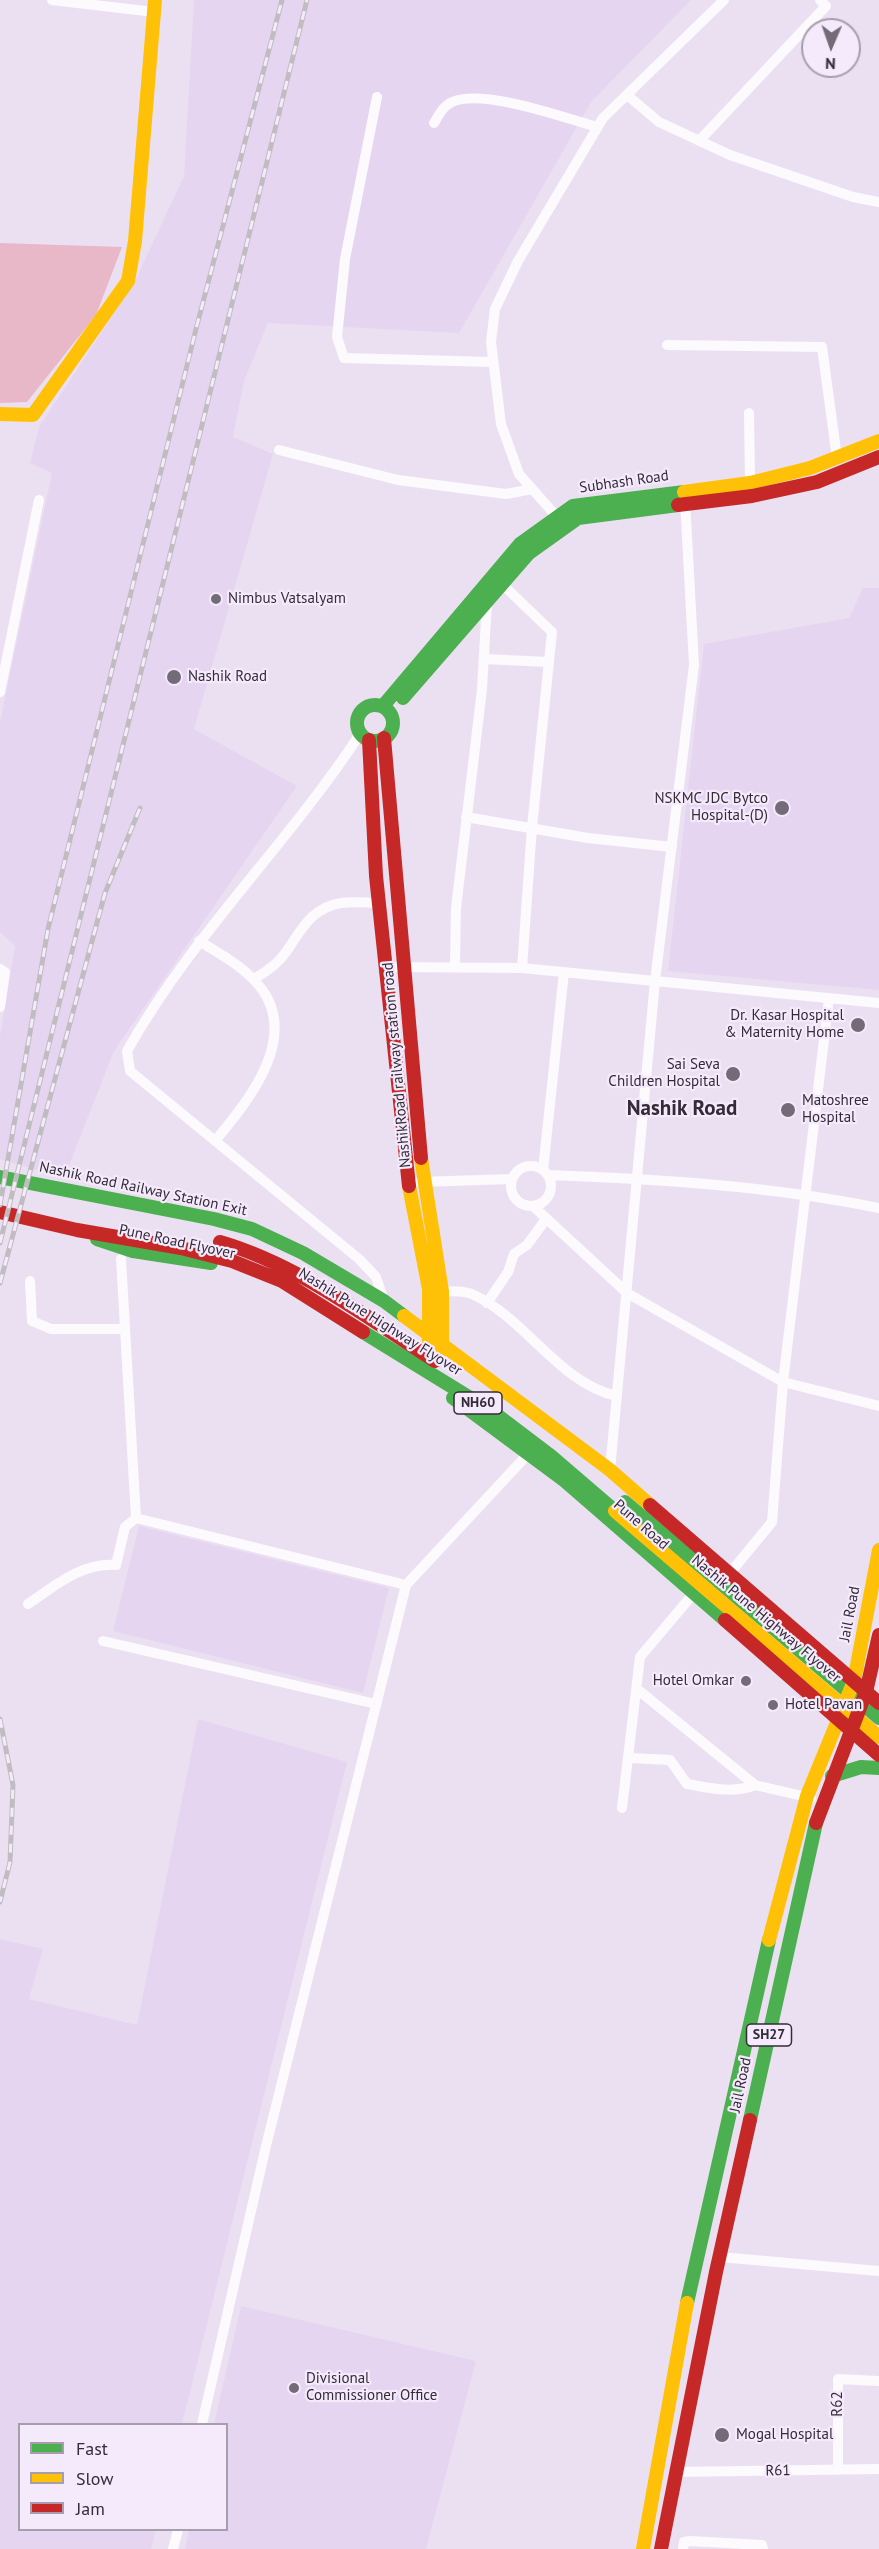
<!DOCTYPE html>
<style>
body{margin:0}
#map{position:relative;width:879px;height:2549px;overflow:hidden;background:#ebe0f1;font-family:"PT Sans",sans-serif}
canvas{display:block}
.legend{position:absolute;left:18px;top:2423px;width:210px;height:108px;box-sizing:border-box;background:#f5eafc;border:2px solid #a79ead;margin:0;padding:8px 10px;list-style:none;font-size:18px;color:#332c37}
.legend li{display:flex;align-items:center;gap:12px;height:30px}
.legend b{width:30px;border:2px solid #a79ead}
.north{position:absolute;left:801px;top:18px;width:60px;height:60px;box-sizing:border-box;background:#f5eafc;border:2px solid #a79ead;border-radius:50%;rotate:182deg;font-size:16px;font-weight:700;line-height:24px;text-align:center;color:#332c37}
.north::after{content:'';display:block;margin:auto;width:21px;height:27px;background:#736b78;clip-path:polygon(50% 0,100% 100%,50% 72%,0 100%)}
</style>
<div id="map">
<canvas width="879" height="2549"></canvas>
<ul class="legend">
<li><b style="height:8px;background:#4caf50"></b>Fast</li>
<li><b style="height:8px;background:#ffc107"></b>Slow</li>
<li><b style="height:8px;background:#c62828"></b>Jam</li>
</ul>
<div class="north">N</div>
</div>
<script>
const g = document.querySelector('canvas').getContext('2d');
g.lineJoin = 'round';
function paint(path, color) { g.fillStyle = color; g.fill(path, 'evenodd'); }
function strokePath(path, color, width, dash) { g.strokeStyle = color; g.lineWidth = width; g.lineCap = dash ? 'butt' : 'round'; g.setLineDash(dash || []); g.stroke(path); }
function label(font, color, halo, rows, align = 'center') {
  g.font = font + ' "PT Sans",sans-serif'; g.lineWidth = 4.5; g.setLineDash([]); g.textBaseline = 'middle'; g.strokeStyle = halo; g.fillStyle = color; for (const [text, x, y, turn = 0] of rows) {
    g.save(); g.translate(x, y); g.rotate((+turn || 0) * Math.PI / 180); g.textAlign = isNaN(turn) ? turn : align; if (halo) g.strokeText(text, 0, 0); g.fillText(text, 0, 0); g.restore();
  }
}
paint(new Path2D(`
 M194 0H691L591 102 459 333 268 323 244 381 233 437 273 454 194 729 297 786 114 1051 64 1178 0 1159V1036L15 946 0 932V722L52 473 30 463 39 427 134 283 184 176Z
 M863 588H879V990L668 971 704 644 849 618Z
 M139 1526 389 1588 363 1693 113 1631Z
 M198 1719 347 1762 182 2424H20V2530H156L151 2549H0V1939L43 1949 29 1999 137 2025Z
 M241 2306 476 2361 426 2549H185L189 2530H226V2424H214Z`), '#e6d5f0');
paint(new Path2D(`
 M0 243 122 247 96 315 27 402 0 403Z`), '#e8b8c8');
strokePath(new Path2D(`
 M52 0 154 12
 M627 95 659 122 730 155 853 197 879 202
 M377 97 345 259 337 337 344 358 493 362
 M434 123C439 115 443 106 452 102 484 88 564 118 598 127
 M699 141 826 6 820 0
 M667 345 822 347 837 458
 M749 413 750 483
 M279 450 398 480 506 494 532 489
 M557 517 519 474 501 424 491 342 495 309 518 261 603 118 724 0
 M502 584 552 632 532 827 522 968
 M484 659 549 662
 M0 692 39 500
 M360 734C288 844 192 935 127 1051L130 1071 359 1259 376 1277 384 1301
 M466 817 588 838 672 847
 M199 941C217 952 237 963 252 978 306 1030 251 1098 215 1141
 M386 967 522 968 879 1003
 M455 967 456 908 482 689 487 602
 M0 969 5 972 0 1007
 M254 979C266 972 278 964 286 952 302 929 311 908 341 903 353 901 367 903 379 903
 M511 1186a20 20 0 1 1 40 0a20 20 0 1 1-40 0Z
 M543 1170 564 972
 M548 1175C659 1179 770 1186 879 1208
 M419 1182 511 1179
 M534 1207 627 1293 783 1382 829 998
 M121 1259 136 1518 406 1585 529 1453
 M30 1281 32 1321 51 1329H125
 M442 1291C453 1292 465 1290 474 1295 526 1319 560 1384 617 1396
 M487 1303 508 1272 514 1254 527 1245 546 1219
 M610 1470 655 981 694 665 685 500
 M730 1573 772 1522 783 1382 879 1406
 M28 1604C55 1586 82 1562 116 1565L125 1527 136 1518
 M103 1641 376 1704
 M637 1689 755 1785 811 1798
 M630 1758 670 1760 687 1784C710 1788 733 1794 755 1785
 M622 1808 640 1657 694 1593
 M720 2257 879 2271
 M202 2424 266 2146 406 1585
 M838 2470V2379L879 2381
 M676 2472 879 2469
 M173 2549 178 2530
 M683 2549 684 2542 690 2541 762 2545 763 2549`), '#fcfafd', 10);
strokePath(new Path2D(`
 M403 698 529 553 578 518 678 505
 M357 723a18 18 0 1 1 36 0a18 18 0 1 1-36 0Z
 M383 706 520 544 573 506 684 492
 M0 1177 214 1219 252 1229 303 1253 384 1301 404 1316
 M97 1239 133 1251 211 1263
 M363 1332 493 1412 551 1456 615 1511
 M453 1398 565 1481 725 1620
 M625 1502 879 1718
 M832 1776 861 1767 879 1768
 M750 2120 816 1823
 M687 2303 769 1940`), '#4caf50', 14);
strokePath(new Path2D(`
 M0 414 33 415 128 281 135 241 155 0
 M684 492 750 483 810 468 879 441
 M421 1158 442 1291V1350
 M409 1186 429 1289V1342
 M404 1316 610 1470 650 1505
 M615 1511 879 1737
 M769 1940 807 1796 854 1681 879 1550
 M643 2549 687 2303`), '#ffc107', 14);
strokePath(new Path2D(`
 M678 505 752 496 817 482 879 457
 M384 738 421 1158
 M369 740 376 876 409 1186
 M0 1212 77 1230 181 1248 232 1261 282 1281 363 1332
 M220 1242C299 1265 366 1317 435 1361
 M650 1505 879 1703
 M725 1620 879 1755
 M816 1823 866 1692 879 1635
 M661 2549 716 2272 750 2120`), '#c62828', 14);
const rail = new Path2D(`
 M0 1205 48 929 196 329 282 0
 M0 1243 307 0
 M0 1283 105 893 140 808
 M0 1719 13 1785 10 1862 0 1902`);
strokePath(rail, '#c0bdc1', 5);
strokePath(rail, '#f5eafc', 3, [9]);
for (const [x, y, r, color] of [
 [216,599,6,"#736b78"],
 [174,677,8,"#736b78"],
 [782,808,8,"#736b78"],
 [858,1025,8,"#736b78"],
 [733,1074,8,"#736b78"],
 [788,1110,8,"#736b78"],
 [746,1681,6,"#736b78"],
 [773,1705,6,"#736b78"],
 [294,2388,6,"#736b78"],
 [722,2435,8,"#736b78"]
]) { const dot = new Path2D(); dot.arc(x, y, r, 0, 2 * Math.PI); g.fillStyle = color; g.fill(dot); strokePath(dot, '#f5eafc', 2); }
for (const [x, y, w] of [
 [478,1403,48],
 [769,2035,45]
]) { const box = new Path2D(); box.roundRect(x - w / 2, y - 11, w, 22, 4.5); g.fillStyle = '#f5eafc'; g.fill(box); strokePath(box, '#332c37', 1.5); }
label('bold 14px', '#332c37', null, [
 ["NH60",478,1403],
 ["SH27",769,2035]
]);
label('15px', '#332c37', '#f5eafc', [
 ["Subhash Road",624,482,-8],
 ["NashikRoad railway station road",397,1065,-95],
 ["Nashik Road Railway Station Exit",143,1189,12],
 ["Pune Road Flyover",177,1242,12],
 ["Nashik Pune Highway Flyover",380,1322,32],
 ["Pune Road",641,1525,41],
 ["Jail Road",850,1614,-79],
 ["Nashik Pune Highway Flyover",766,1619,40],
 ["Jail Road",741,2085,-78],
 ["R62",838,2404,-90],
 ["R61",778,2471,-1]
]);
label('15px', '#332c37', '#f5eafc', [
 ["Nimbus Vatsalyam",228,599],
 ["Nashik Road",188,677],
 ["NSKMC JDC Bytco",768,799,"right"],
 ["Hospital-(D)",768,816,"right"],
 ["Dr. Kasar Hospital",844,1016,"right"],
 ["& Maternity Home",844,1033,"right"],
 ["Sai Seva",720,1065,"right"],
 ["Children Hospital",720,1082,"right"],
 ["Matoshree",802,1101],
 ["Hospital",802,1118],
 ["Hotel Omkar",734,1681,"right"],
 ["Hotel Pavan",785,1705],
 ["Divisional",306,2379],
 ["Commissioner Office",306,2396],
 ["Mogal Hospital",736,2435]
], 'left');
label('bold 21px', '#332c37', '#f5eafc', [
 ["Nashik Road",682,1109]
]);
</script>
